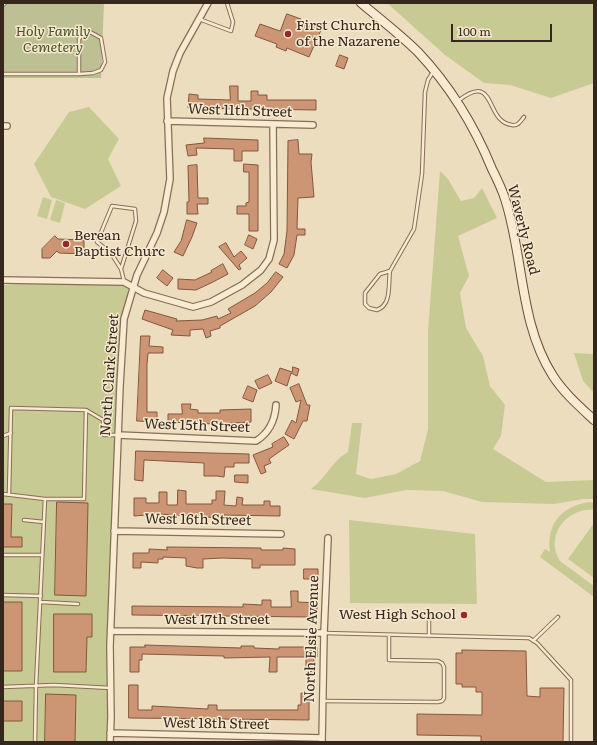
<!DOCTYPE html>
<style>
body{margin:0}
#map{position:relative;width:597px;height:745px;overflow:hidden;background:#edddbf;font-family:Literata,serif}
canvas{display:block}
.frame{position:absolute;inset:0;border:4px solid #35271c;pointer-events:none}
.scale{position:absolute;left:451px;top:24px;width:101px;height:18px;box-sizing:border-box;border:2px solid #35271c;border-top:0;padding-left:5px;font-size:12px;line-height:14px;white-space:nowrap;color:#35271c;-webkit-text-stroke:3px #f5e8ce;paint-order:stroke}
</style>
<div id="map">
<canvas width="597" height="745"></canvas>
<div class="frame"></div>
<div class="scale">100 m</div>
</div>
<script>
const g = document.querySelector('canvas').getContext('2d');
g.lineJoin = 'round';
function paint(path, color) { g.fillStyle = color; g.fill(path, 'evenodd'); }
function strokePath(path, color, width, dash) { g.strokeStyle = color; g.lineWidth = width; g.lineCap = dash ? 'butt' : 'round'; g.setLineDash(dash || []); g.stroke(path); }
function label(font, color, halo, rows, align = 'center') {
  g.font = font + ' Literata,serif'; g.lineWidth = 3; g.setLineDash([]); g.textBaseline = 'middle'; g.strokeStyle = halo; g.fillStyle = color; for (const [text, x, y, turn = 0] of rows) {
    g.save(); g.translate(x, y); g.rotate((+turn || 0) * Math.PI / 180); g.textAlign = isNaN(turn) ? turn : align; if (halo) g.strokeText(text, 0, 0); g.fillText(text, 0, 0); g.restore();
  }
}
paint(new Path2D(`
 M387 3H594V83L551 98 510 85 484 83 445 55Z
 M89 107 119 139 108 159 121 186 85 209 51 197 34 164 69 112Z
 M440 171 448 179 461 201 474 198 482 188 497 218 458 236 469 276 460 293 466 328 483 356 490 386 505 405 501 436 493 449 546 482 594 480V499H583L554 504 482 502 443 491 406 490 365 498 311 489C327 477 331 462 348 452L352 423H362L356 474 371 479 396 474 420 461 428 429V331Z
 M43 197 52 200 47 219 37 216Z
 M56 200 65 203 60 223 50 220Z
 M90 280 124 282 133 287 124 319 120 386 110 742H3V285Z
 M574 353 594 354V393L583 381Z
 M589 502 594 503V510C567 507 544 536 560 561L594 586V597L540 557 545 549 550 552C546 524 562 506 589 502Z
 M349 520 475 534 477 604 350 603Z
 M594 523V578L568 559Z`), '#c7cb93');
paint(new Path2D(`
 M3 3H104L101 78H3Z`), '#bcc093');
const building = new Path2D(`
 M287 14 301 19 300 21 322 28 309 57 287 48 286 51 276 47 277 44 255 36 260 24 280 31Z
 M340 55 348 58 344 69 336 66Z
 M230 86H238V101H251V91H258V95H267V100H316V110L188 108 189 94 198 95V99L230 100Z
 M204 138 258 140V151H242V161H234V149L196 148 197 155 188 156 186 145 204 143Z
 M298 140 299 154H312L311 162 314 197 298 198 297 229H305V235H297L294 255 287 268 279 264 284 254 287 231 288 141Z
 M244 164 258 165V231H249V214H237V206H246V203L249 202V172H244Z
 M197 165 198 198H208V204H197L198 214H187V202H189L188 166Z
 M187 220 197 223 192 237 183 256 174 252 181 241Z
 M249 235 257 239 253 249 245 245Z
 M55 236 58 239 84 240V254L59 253 57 251 50 258H42V249Z
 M226 243 234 257 241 251 247 258 239 265 241 269 239 270 219 247Z
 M223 264 228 274 213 282 196 290 178 289V279L195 280 212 272 211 271Z
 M163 270 173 278 167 286 157 278Z
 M276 272 283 277 271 292 255 306 220 326V328L210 331 211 336 206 338 203 329 190 330V336L171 335 173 330 142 319 145 310 177 319 176 321 202 320 217 316 218 319 231 313 228 309 255 293 267 283Z
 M141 336H150L149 346 163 347V353H148L147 364V412H157V422L137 421Z
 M293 367 299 369 297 376 291 373 287 386 275 381 280 368 292 372Z
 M268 375 272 383 259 389 255 381Z
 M299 384 307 405H310L307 421H303L294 439 285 434 292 420 296 423 301 400 296 402 290 388Z
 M248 386 257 390 253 402 243 398Z
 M182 404H191L190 409 198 410V413H220V410L251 409V422L215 424 168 422V414H182Z
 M284 437 289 445 269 459 271 463 264 466 266 472 261 474 253 455 273 447 272 444Z
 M136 451 249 454V463H234V467H225L224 477 217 476H204V463L144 460 143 481 135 480Z
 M235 475H248V483L235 482Z
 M178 490 186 491V504H212V500H216V491H225L224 505 236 506 237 497 243 498 242 505H264V501H270V506H280V516L220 515V518L158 514 134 516V498H146V503H159V492H167V505H177Z
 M57 502 88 503 86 596 55 595Z
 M3 504H12L11 537H22V547H3Z
 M167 547 261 548V550H283V548L295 549V565H260V568H252V559L222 558 203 559V568H197L186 566V558L163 557V559H158V563L141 562V568H133V553H149V549L167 550Z
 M304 569H318V579H304Z
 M291 591H298V602L317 603V612H310V617L132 615V606L243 607V604L262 605V600H271V607H291Z
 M3 602H22V671H3Z
 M54 614H92V637H87L86 672H54Z
 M145 645 241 648V646H254V648L279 649V647H317V657H314V672L306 671V657H277V672H269L270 657 224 658V656L142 654V660H139V672H130V647H145Z
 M462 650 526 651 527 696 540 697V688H564L563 742H481V736L417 735V714L482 715V692H476V687H462V684H456V653H462Z
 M129 685H138V710H152V706L208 709V705H217V710H298V705H301V693L309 694V720L129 718Z
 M46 694 76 695 75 742H45Z
 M3 701H22V721H3Z`);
paint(building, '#cc9574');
strokePath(building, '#85563d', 1);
const lane = new Path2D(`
 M3 5 5 3
 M199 19 231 31 233 22 227 3
 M90 32 101 38 105 62 101 70 93 73 79 74V39L83 34Z
 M3 74H78
 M458 101C497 70 484 122 512 125 518 126 520 122 524 117
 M112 206 135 209 136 221 121 269 111 253 97 242Z
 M121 269 124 281
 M390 271 414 229 422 174 425 92 428 80 433 72
 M390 271C388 284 392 305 377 310L369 308 365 304V293L380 274Z
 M3 436 11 433
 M3 494 45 499 36 686 35 742
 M9 494 11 408 86 410 103 420 104 435H117
 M45 499H84L86 410
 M24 520 44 522
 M3 555H42
 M3 595 41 596
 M41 602 78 604
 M429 616V636
 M324 633 529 638 537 643 571 680V742
 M533 641 558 617
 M3 687 54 685 111 688
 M323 701 438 702 442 701 444 698V667L442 663 438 661 389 660V635`);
const street = new Path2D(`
 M167 121 313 125
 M3 126H7
 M3 280 124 282 144 293 193 307 211 302 242 285 261 270 269 259 274 240 273 124
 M118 435 256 441C269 433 275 421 276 405
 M114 531 281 534
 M111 631 324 633
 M110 733 322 738
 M110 742 111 717 110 646 120 386 124 319 137 275 157 233 164 212 170 179 167 98 173 71 180 53 208 3
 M322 742 324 633 328 538`);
const secondary = new Path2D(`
 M361 3C380 19 401 35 418 52 451 87 474 125 492 169 497 179 502 189 505 199 524 257 519 323 553 376 564 393 579 406 594 420`);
strokePath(lane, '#866e57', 4.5);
strokePath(street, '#866e57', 8);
strokePath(secondary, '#674f3b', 10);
strokePath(lane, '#f8ebd2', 2.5);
strokePath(street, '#f8ebd2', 5.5);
strokePath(secondary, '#f8ebd2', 8);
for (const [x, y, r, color] of [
 [288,34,4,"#94282d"],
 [66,244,4,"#94282d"],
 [464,615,4,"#94282d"]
]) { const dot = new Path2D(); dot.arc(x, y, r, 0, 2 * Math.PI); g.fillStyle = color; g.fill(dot); strokePath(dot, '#f5e8ce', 1.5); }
label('14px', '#35271c', '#f5e8ce', [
 ["First Church",296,26],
 ["of the Nazarene",296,42],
 ["Berean",74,236],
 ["Baptist Churc",74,252],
 ["West High School",456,615,"right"]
], 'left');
label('italic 14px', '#485223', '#f5e8ce', [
 ["Holy Family",53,32],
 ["Cemetery",53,48]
]);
label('14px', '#35271c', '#f5e8ce', [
 ["West 11th Street",240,111,2],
 ["Waverly Road",523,230,76],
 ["North Clark Street",110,375,-86],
 ["West 15th Street",197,426,2],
 ["West 16th Street",198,520,1],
 ["West 17th Street",217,620],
 ["North Elsie Avenue",312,639,-88],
 ["West 18th Street",216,724,1]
]);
</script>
